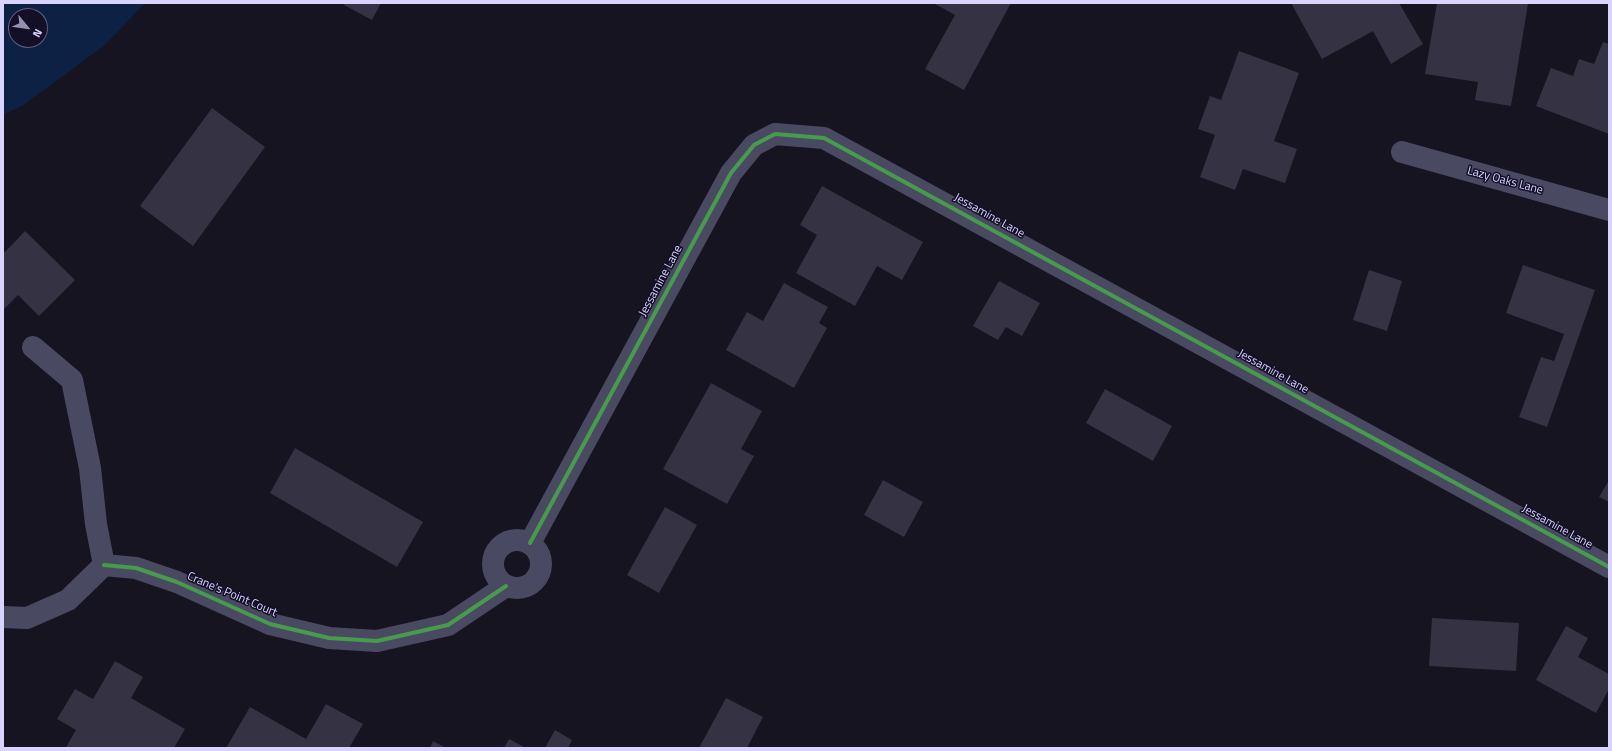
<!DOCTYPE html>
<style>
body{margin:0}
#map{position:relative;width:1612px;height:751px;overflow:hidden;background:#161421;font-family:"Titillium Web",sans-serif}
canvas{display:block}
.frame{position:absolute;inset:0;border:4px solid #d9d4ff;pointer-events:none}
.north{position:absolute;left:8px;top:8px;width:40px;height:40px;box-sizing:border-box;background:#130f26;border:1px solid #625e7d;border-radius:50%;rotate:119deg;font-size:11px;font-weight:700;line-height:16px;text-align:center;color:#d9d4ff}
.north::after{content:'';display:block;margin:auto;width:14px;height:18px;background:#9591b1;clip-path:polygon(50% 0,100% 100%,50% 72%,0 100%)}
</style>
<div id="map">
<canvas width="1612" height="751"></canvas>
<div class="frame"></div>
<div class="north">N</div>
</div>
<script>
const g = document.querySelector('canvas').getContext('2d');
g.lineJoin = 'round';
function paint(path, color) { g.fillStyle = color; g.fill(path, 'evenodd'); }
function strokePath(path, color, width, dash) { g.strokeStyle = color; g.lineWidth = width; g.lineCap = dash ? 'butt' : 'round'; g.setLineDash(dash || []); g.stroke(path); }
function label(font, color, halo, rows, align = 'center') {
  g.font = font + ' "Titillium Web",sans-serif'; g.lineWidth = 3; g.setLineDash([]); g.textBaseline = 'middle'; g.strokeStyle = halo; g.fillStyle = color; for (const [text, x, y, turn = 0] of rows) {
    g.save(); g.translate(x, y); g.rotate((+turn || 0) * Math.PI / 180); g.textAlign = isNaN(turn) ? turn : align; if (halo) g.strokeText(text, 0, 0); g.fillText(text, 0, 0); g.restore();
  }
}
paint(new Path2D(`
 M3 3H145L105 45 25 104 3 115ZM16 16H40V40H16Z`), '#0d2144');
paint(new Path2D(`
 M345 3H381L372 20 344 5Z
 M933 3H1011L964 90 925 69 955 15Z
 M1291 3H1399L1423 44 1391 64 1373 31 1322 59Z
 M1437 3 1528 4 1511 106 1475 100 1478 82 1425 74Z
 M1603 42 1609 44V134L1536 106 1551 68 1573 76 1579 59 1594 64Z
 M1239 51 1299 73 1274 141 1297 149 1285 183 1243 169 1235 190 1200 177 1215 135 1198 129 1210 96 1221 100Z
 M212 108 265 147 193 246 140 206Z
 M822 186 923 242 902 280 877 266 855 306 796 273 817 235 800 225Z
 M25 231 75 280 39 316 18 295 3 310V250L5 252Z
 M1523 265 1595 290 1547 427 1519 417 1541 357 1554 361 1564 334 1506 313Z
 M1369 270 1402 281 1387 331 1353 320Z
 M999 281 1040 303 1022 336 1006 327 998 340 973 326Z
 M784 283 828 307 819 323 827 328 794 388 726 350 747 312 763 321Z
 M711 383 762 411 741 449 754 456 727 504 663 469Z
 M1105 389 1172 426 1153 461 1086 423Z
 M295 448 423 522 397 567 270 493Z
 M883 480 923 502 904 537 864 515Z
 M1609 480V502L1599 497Z
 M665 507 697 525 659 593 627 575Z
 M1432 618 1519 623 1516 671 1429 666Z
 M1566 626 1588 638 1578 657 1609 674V689L1596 713 1536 680Z
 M115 661 143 677 131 698 185 729 174 748 66 747 76 730 57 719 75 689 93 699Z
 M726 698 763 717 747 748H699Z
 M326 704 363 724 349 748H226L250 707 306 739Z
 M555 730 572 740 568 748H545Z
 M509 739 526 748H504Z
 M433 741 446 748H430Z`), '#343243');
strokePath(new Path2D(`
 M1402 152 1609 210
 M33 347 72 380 90 468 96 524 104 565
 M493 564a24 24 0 1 1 48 0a24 24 0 1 1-48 0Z
 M530 543 731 173 754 145 775 134 824 138 1609 567
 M104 565 136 568 177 582 270 624 329 638 377 641 448 625 506 586
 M3 617 27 618 68 600 104 565`), '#4a4962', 22);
strokePath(new Path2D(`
 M530 543 731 173 754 145 775 134 824 138 1609 567
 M104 565 136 568 177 582 270 624 329 638 377 641 448 625 506 586`), '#469c4c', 4);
label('12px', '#d9d4ff', '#130f26', [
 ["Lazy Oaks Lane",1505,181,15],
 ["Jessamine Lane",989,216,29],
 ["Jessamine Lane",661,281,-62],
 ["Jessamine Lane",1273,372,29],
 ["Jessamine Lane",1557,527,29],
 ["Crane's Point Court",232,595,23]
]);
</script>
